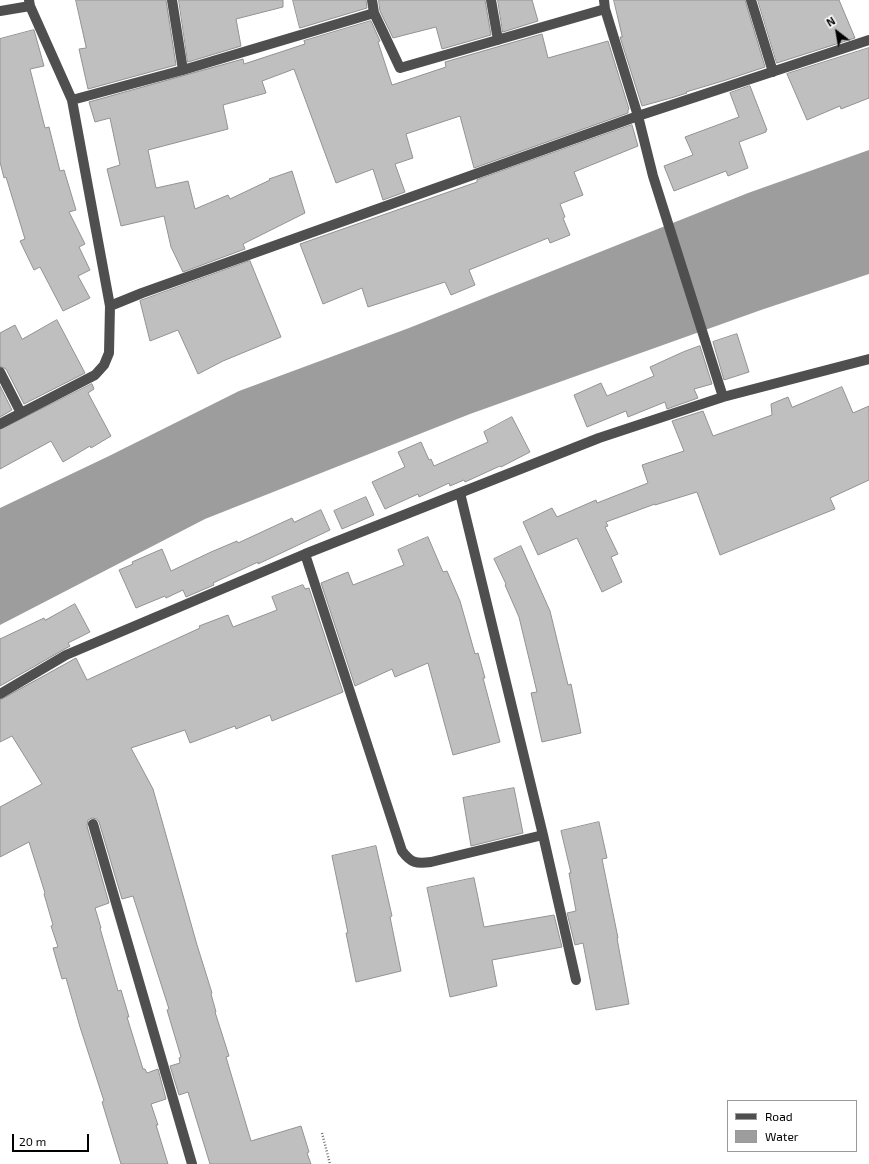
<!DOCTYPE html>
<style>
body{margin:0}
#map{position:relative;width:869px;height:1164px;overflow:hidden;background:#fff;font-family:"Exo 2",sans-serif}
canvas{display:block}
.legend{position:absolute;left:727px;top:1100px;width:130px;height:52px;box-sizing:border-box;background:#fff;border:1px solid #999;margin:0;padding:5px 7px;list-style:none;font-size:12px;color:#000}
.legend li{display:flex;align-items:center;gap:8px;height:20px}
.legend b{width:20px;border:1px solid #999}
.north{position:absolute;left:817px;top:12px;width:40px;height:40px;-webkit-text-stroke:3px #fff;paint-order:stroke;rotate:329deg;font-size:11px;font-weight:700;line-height:16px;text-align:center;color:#000}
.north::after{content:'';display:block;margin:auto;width:14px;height:18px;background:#000;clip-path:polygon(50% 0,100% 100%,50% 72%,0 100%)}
.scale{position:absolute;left:12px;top:1134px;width:77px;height:18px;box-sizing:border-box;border:2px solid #000;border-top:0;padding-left:5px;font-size:12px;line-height:14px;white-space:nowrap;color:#000;-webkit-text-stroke:3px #fff;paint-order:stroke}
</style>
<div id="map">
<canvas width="869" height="1164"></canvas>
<ul class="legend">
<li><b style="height:5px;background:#4f4f4f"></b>Road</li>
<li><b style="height:11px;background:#9d9d9d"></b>Water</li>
</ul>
<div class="north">N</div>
<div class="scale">20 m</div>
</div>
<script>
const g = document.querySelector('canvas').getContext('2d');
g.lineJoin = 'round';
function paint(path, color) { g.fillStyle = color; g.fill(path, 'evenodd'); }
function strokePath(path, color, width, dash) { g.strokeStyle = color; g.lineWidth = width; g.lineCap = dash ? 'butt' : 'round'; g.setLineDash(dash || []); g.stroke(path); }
paint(new Path2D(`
 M869 150V274L761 310 470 414 205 519 0 625V508L109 456 239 391 409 328 748 193Z`), '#9d9d9d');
const building = new Path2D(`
 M76 0H166L176 65 88 89 79 49 86 48Z
 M179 0H283V7L236 19 241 46 188 62Z
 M293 0H366L367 8 300 28Z
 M379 0H485L491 35 442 49 436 27 393 38 380 11Z
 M498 0H532L538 21 503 32Z
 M614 0H745L765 67 726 80 686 92 687 93 671 98 642 106 620 37H622Z
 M758 0H839L855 38 777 63Z
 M371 21 380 41 378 42 392 85 446 67 445 62 542 34 548 58 608 41 629 109 628 110V113L474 168 460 116 406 134 413 158 395 164 405 192 383 200 373 169 336 183 294 69 262 81 266 93 223 105 228 129 148 150 156 188 188 181 195 209 228 195 230 199 270 180 269 179 292 171 305 213 243 244 245 249 183 272 171 247 164 216 121 226 107 169 120 165 110 118 95 122 89 102 243 59 244 64 305 44 304 41Z
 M34 30 44 66 30 69 45 128 49 127 60 171 64 170 76 210 69 212 85 244 79 247 90 270 78 276 90 298 63 311 40 267 34 270 20 241 25 239 6 177 4 178 0 162V39Z
 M869 48V98L841 109 840 106 807 120 787 74Z
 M750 86 767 130H766V132L739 142 748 168 728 176 726 171 674 191 664 166 693 155 685 137 739 117 730 93Z
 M632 125 638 146 574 172 583 195 560 204 565 217 563 218 570 235 550 243 548 238 469 270 475 285 451 295 445 282 368 307 362 288 323 304 300 244 477 182V180Z
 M250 261 281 337 223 361 198 374 178 330 150 341 140 301Z
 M57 320 85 373 24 404 6 369 0 366V333L15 325 22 339Z
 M737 334 749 372 724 380 713 342Z
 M700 346 712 384 694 389 698 398 667 409 665 402 628 417 626 411 587 427 574 395 601 383 607 396 654 376 650 367 683 352Z
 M92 384 94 389 88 393 111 436 91 448 90 446 63 462 51 441 0 469V430Z
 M0 386 12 410 0 417Z
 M842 387 853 413 869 406V480L830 498 835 509 720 555 697 492 655 505V504L606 522 608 526 605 527 618 554 611 557 622 582 602 592 577 538 538 555 523 522 552 508 557 517 596 500 597 503 648 483 642 465 684 451 672 421 703 411 713 436 772 415 771 404 788 397 792 407Z
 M512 417 530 452 501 467 500 466 465 482 464 480 450 486 449 483 419 497 418 494 385 509 372 482 405 467 398 452 421 442 429 460 431 459 434 466 488 442 484 432Z
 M366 497 374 515 342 529 334 511Z
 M321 510 330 530 258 564V562L213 583 214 585 186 597 183 590 166 598 165 596 136 608 119 570 133 564 132 562 162 549 171 571 211 552 237 541 238 543 292 518 294 522Z
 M428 537 443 572 447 571 460 601 475 654 478 653 485 678H483L500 742 453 755 428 663 395 677 392 669 355 686 321 583 348 572 353 585 404 565 398 550Z
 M521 546 550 611 568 685 571 684 581 733 542 742 531 693 537 692 519 617 505 585 506 584 494 559Z
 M303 585 305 589 309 588 343 692 272 721 270 715 236 729 235 726 190 743 185 730 131 748 153 789 197 945 212 993 211 994 216 1012H215L229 1056 226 1057 251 1141 301 1126 309 1152 307 1153 311 1164H210L188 1092 179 1095 170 1066 180 1063 179 1058 181 1057 167 1010 169 1009 133 896 122 899 99 822 97 819 92 818 88 820 87 826 109 903 95 908 101 928H100L118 991 121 990 129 1017H127L143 1069H145L147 1073 158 1069 166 1099 151 1104 158 1125H156L168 1164H121L102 1102 104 1101 80 1027 66 978 62 979 53 948 58 947 51 926 53 925 44 894 45 893 29 842 0 857V807L42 784 12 736 0 742V700L76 658 87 680 200 628 199 626 228 615 233 627 277 610 272 597Z
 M75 604 90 632 68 643 70 646 0 686V639L44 618 45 620Z
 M514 788 523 833 471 846 463 798Z
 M599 822 607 858 602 859 618 938H617L629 1004 596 1010 583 943 575 945 567 913 576 911 569 873H571L561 831Z
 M376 846 392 916 390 917 401 971 356 982 346 933H348L332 856Z
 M474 878 484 927 554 915 562 947 492 960 497 986 450 997 427 888Z`);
paint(building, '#bfbfbf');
strokePath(building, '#939393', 1);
strokePath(new Path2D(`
 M322 1133 330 1164`), '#717171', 2.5, [1, 2]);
strokePath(new Path2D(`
 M172 0 183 70
 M491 0 498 40
 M604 0 605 9 638 116 653 176 723 397
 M751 0 773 72
 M0 11 30 6
 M374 13 400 68 605 9
 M72 100 183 70 374 13 372 0
 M110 306 142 293 638 116 869 40
 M0 372 21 413
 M0 424 95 375 104 365 109 353 110 306 72 100 30 6 29 0
 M460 493 543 835 576 980
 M305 554 402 851C411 863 416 864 431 862L543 835
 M0 694 66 655 305 554 599 438 723 397 869 359
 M93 824 192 1164`), '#4f4f4f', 10);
</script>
